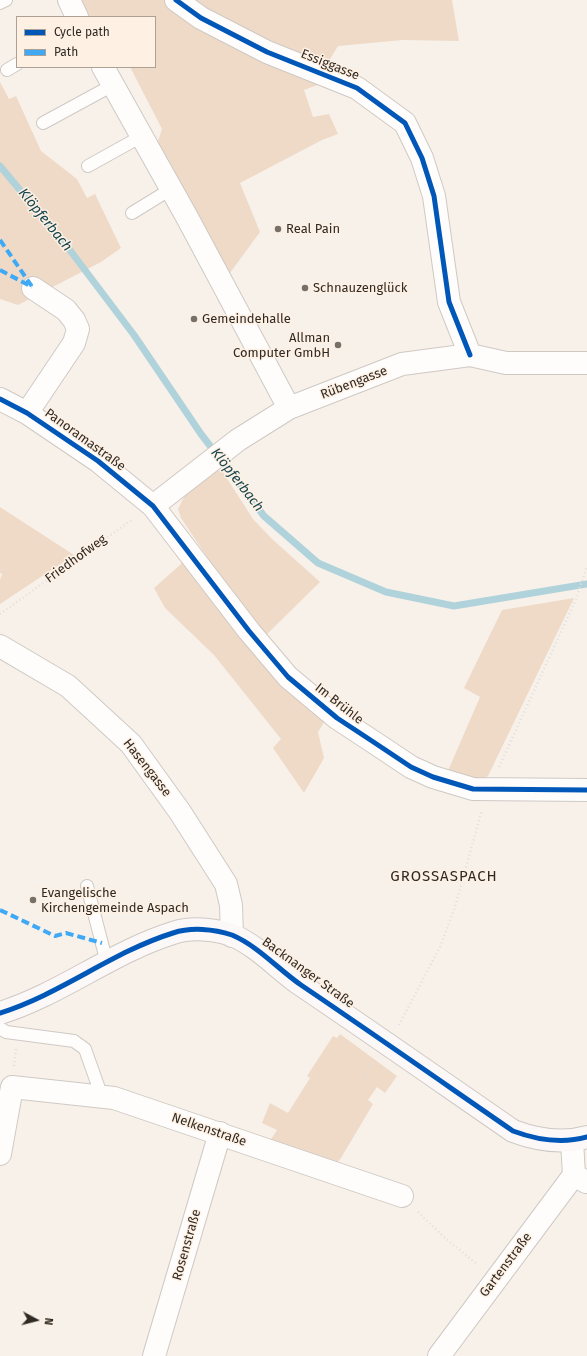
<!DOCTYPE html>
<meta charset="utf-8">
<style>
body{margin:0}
#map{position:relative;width:587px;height:1356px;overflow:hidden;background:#f8f1ea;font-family:"Fira Sans",sans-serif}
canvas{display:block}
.legend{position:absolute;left:16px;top:16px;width:140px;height:52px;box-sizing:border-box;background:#fef1e4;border:1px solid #aca197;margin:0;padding:5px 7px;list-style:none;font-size:12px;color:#302a24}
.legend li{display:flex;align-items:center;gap:8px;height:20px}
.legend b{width:20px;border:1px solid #aca197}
.north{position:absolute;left:16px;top:1300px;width:40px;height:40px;-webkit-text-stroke:3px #fef1e4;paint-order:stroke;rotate:97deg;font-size:11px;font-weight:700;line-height:16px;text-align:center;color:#302a24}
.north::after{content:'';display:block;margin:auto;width:14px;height:18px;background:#302a24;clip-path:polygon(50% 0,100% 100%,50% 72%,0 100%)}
</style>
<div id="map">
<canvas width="587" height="1356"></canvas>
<ul class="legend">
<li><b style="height:5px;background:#0057b8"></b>Cycle path</li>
<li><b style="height:5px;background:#3fa9f5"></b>Path</li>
</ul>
<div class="north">N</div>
</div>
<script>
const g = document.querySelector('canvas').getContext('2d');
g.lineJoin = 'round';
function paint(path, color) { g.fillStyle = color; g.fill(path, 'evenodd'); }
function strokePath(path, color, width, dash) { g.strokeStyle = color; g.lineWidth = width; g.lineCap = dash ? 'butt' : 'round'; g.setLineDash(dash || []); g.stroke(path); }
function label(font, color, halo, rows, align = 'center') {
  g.font = font + ' "Fira Sans",sans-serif'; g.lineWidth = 3; g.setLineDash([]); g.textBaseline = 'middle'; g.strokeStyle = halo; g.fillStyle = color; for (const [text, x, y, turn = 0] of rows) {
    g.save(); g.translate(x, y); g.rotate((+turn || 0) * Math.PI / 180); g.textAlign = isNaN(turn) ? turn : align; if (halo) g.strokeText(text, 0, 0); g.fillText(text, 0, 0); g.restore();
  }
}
paint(new Path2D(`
 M81 0H169L323 83 304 90 313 117 329 114 338 134 322 140 240 183 260 232 227 277 157 144 162 129 130 67H155V17H90Z
 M192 0H452L459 41 403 40 338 46 324 69 213 14Z
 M0 82 9 99 16 96 41 151 77 179 87 198 95 194 121 248 101 262 18 305 0 299Z
 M219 466 253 519 271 538 320 582 262 639 181 518 178 509 185 495Z
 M0 507 74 555 0 604V580L2 574 0 573Z
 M187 556 326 719 318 732 324 758 304 793 273 748 281 739 214 655 165 608 154 588 180 565Z
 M574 598 488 776 475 783 447 773 480 697 464 688 502 610Z
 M340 1034 397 1076 385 1093 377 1087 368 1100 373 1104 341 1158 332 1169 268 1144 277 1130 262 1123 270 1103 288 1113 310 1078 307 1076 333 1036 337 1038Z`), '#eedac7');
strokePath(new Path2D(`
 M0 166 69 249 134 335 201 434 264 516 318 563 386 592 454 606 587 584`), '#b0d3db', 7);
const lane = new Path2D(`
 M0 3 6 0
 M7 70 17 64
 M43 123 113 85
 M88 166 142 136
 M132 213 171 189
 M87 886 107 963
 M0 1028 6 1032 74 1041 85 1049 102 1097`);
const street = new Path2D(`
 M69 0 77 17
 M176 0 201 18 267 52 357 88 405 123 422 158 434 196 449 302 470 355
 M103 67 188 219 289 408
 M0 399 27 413 98 461 153 506 249 631 288 677 337 718 375 743 411 767 433 777 473 789 587 790
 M27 413 74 343 78 329 74 320 66 310 33 288
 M153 506 238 440 289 408 402 364 470 355 506 363H587
 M0 646 68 686 131 744 180 812 226 884 231 905 232 936
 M572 1141 574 1175 586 1182
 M0 1154 12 1087 114 1098 402 1196
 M154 1356 220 1133
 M439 1356 574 1175`);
const secondary = new Path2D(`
 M0 1013C61 994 112 952 173 933 191 927 214 929 232 935 258 946 278 969 301 985 372 1033 442 1082 513 1131 537 1140 562 1144 587 1137`);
strokePath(lane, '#cfc9c4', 14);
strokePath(street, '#cfc9c4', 24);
strokePath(secondary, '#cfc9c4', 24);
strokePath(new Path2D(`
 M0 614 133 519
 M499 767 576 599 587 566
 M399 1025 440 947 454 910 482 810
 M14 1066 16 1049
 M363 1077 373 1061
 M418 1212 445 1238 478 1265`), '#e1dedc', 2.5, [1, 3]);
strokePath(lane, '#fefdfc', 12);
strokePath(street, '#fefdfc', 22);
strokePath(secondary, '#fbf8f7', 22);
strokePath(new Path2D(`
 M0 240 33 288
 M0 270 32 287
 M0 910 55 936 66 933 102 943`), '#3fa9f5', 4, [8, 4]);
strokePath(new Path2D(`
 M176 0 201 18 267 52 357 88 405 123 422 158 434 196 449 302 470 355
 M0 399 27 413 98 461 153 506 249 631 288 677 337 718 375 743 411 767 433 777 473 789 587 790
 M0 1013C61 994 112 952 173 933 191 927 214 929 232 935 258 946 278 969 301 985 372 1033 442 1082 513 1131 537 1140 562 1144 587 1137`), '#0057b8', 5);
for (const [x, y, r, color] of [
 [278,229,4,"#767069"],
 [305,288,4,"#767069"],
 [194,319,4,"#767069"],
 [338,345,4,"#767069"],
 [33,900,4,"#767069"]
]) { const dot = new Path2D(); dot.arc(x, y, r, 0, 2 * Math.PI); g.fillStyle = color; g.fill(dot); strokePath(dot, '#fef1e4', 1.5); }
label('13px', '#302a24', '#fef1e4', [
 ["Essiggasse",330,65,22],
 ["Rübengasse",354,383,-21],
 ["Panoramastraße",85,440,36],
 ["Friedhofweg",76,559,-36],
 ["Im Brühle",339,704,38],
 ["Hasengasse",147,768,52],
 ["Backnanger Straße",308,973,36],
 ["Nelkenstraße",209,1130,19],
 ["Rosenstraße",187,1245,-74],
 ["Gartenstraße",506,1265,-53]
]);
label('13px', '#302a24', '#fef1e4', [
 ["Real Pain",286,229],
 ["Schnauzenglück",313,288],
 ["Gemeindehalle",202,319],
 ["Allman",330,338,"right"],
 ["Computer GmbH",330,353,"right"],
 ["Evangelische",41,893],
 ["Kirchengemeinde Aspach",41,908]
], 'left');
label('italic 14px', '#164550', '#fef1e4', [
 ["Klöpferbach",45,220,51],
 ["Klöpferbach",237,480,52]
]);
g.letterSpacing = '1px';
label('15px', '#302a24', '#fef1e4', [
 ["GROSSASPACH",444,877]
]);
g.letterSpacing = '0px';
</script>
